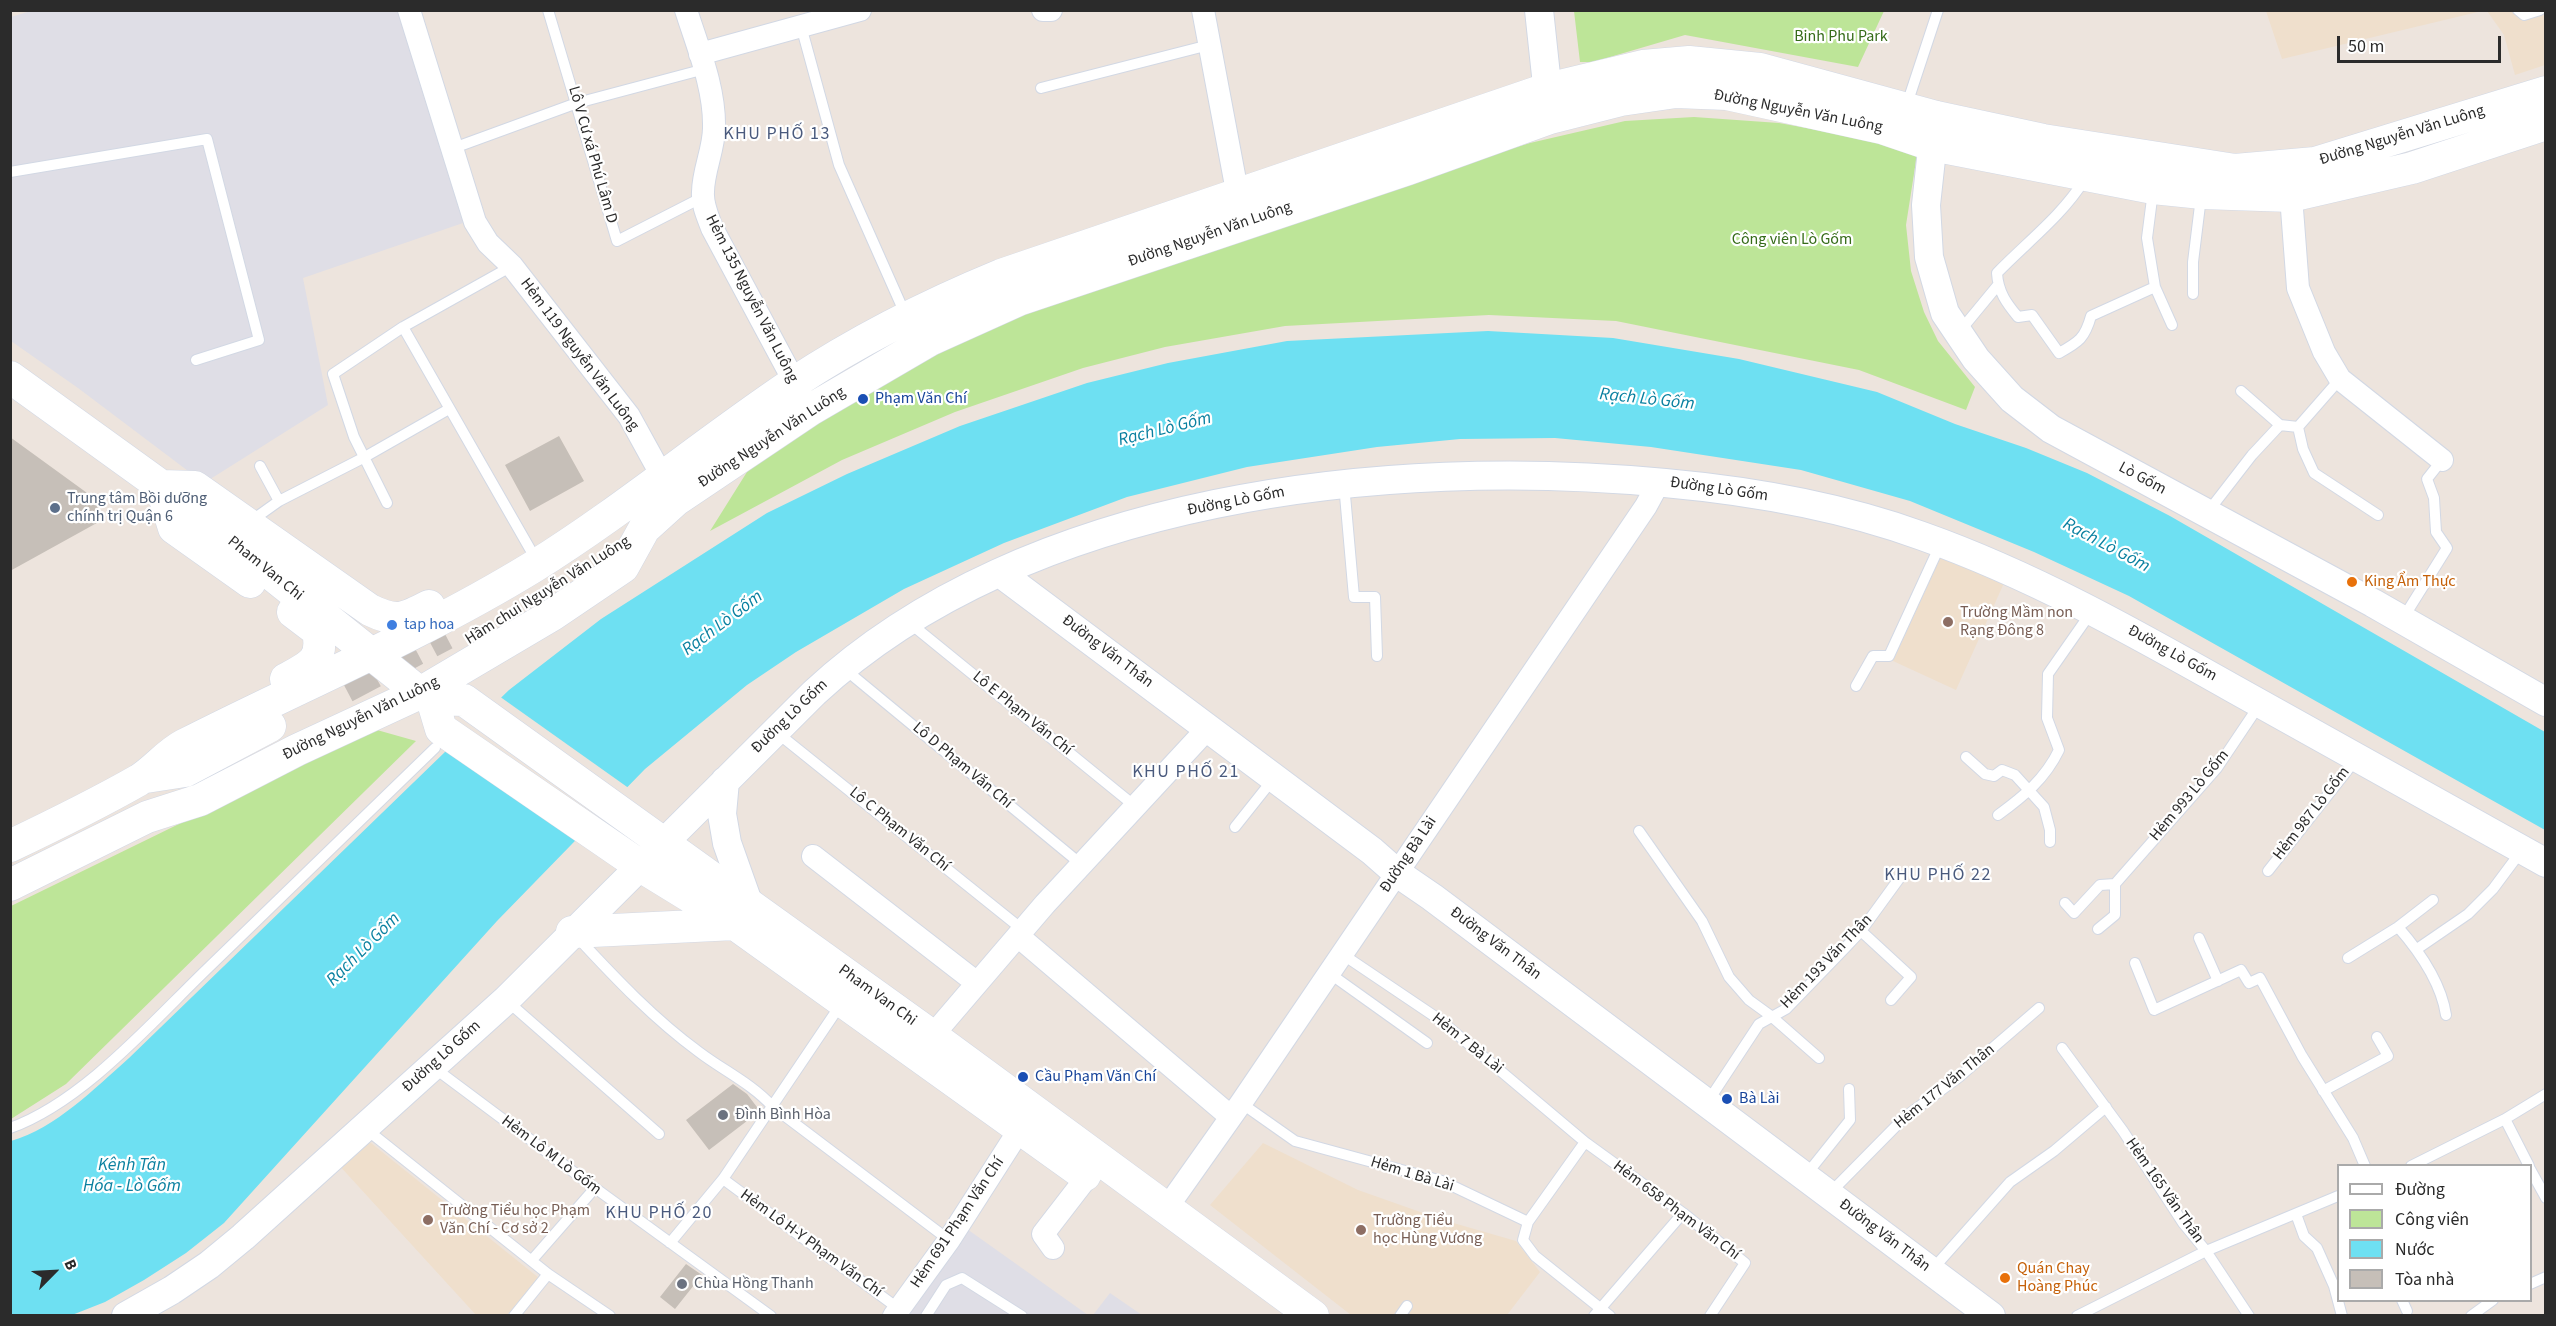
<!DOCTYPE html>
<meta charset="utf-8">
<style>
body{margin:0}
#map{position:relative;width:2556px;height:1326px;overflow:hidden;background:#ede4dd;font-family:"Source Sans 3",sans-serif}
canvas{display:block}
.frame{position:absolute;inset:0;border:12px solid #2b2b2b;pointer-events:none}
.legend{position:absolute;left:2337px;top:1164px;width:195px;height:138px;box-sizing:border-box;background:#fff;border:2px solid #aaa;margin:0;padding:8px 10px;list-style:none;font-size:18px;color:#2b2b2b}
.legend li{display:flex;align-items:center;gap:12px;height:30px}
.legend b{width:30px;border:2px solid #aaa}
.north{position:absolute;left:24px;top:1242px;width:60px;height:60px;-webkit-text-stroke:4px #fff;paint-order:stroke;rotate:66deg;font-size:16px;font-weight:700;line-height:24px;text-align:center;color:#2b2b2b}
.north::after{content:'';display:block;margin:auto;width:21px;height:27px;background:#2b2b2b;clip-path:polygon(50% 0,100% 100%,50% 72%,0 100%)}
.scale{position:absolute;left:2337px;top:36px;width:164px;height:27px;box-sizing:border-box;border:3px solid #2b2b2b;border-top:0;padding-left:8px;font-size:18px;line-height:21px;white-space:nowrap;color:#2b2b2b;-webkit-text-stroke:4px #fff;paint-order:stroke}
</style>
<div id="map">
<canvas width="2556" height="1326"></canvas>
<div class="frame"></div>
<ul class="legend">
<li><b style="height:8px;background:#fff"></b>Đường</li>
<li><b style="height:16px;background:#bde598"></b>Công viên</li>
<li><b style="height:16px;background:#6ee0f2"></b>Nước</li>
<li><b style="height:16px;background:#c6bfb8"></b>Tòa nhà</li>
</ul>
<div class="north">B</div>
<div class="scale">50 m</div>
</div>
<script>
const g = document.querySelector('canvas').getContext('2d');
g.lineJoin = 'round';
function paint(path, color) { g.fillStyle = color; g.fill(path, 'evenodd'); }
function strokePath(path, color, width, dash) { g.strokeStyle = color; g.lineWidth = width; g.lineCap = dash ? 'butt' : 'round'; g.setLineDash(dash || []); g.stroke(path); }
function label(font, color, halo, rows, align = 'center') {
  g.font = font + ' "Source Sans 3",sans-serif'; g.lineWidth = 4.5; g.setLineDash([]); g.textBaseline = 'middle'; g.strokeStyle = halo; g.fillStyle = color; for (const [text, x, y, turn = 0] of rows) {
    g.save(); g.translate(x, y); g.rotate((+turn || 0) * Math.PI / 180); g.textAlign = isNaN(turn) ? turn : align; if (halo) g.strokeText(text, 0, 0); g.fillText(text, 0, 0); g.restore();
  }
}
paint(new Path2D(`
 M34 10 400 11 463 223 303 278 328 405 204 483 78 388 11 341V17Z
 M967 1229 1088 1315 905 1316Z
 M1110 1293 1142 1315H1093Z`), '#dfdee6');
paint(new Path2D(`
 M2266 11V10L2482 11 2282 59Z
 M2487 11H2545V65L2515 75 2504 35Z
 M1940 558 2004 583 1956 690 1893 661Z
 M366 1139 539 1278 507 1315H476L337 1163Z
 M1263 1143 1358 1190 1443 1220 1516 1241 1540 1272 1507 1315H1351L1210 1205Z`), '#efdfcc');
paint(new Path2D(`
 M1574 11H1884L1858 67 1685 35 1593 62H1580Z
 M1694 117 1779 123 1918 148 1906 225 1911 271 1924 312 1938 341 1975 387 1966 410 1859 370 1616 321 1489 315 1285 326 1165 347 1083 368 955 412 842 460 710 531 757 456 925 361 975 334 1022 315 1393 184 1530 143 1625 121Z
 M377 730 416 741 66 1084 11 1119V906L351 740Z`), '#bde598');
paint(new Path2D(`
 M1488 331 1613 338 1739 359 1877 392 1955 424 2026 448 2087 473 2170 516 2545 732V830L2129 596 2034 552 1910 501 1801 470 1651 447 1555 438 1460 439 1377 447 1247 467 1127 497 1004 543 904 589 796 652 747 685 645 769 497 921 224 1223 186 1253 144 1280 105 1302 72 1315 11 1316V1141C56 1128 94 1089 129 1058L509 690 601 619 767 513 847 474 960 426 1087 383 1168 363 1287 341Z`), '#6ee0f2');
paint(new Path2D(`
 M499 696 630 789 580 840 442 749Z`), '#ede4dd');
paint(new Path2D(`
 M559 436 584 481 530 511 505 465Z
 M10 437 94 498 104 519 10 571Z
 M733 1084 747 1094 760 1111 709 1150 686 1120Z
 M686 1264 702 1275 675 1309 660 1297Z`), '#c6bfb8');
strokePath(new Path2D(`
 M345 687 445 634`), '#c6bfb9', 32, [32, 16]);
const service = new Path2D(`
 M548 10 617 241 703 197
 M2518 10 2524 15 2540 10
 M801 26 839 165 906 316
 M1041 88 1209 45
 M1906 107 1938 10
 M451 149 577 103 705 69
 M10 172 207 139 259 340 196 360
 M2085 179C2061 217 2028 241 1997 273 1998 292 2007 304 2018 317L2032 315 2059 353C2079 342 2085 338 2091 316L2155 287
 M2153 191 2147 238 2155 287 2172 325
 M2193 294V262L2201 197
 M403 327 512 266
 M1960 331 1998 285
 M2340 379 2298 427 2303 449 2314 473 2378 515
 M2241 391 2280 425
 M260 466 279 501
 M1344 484 1354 597H1375L1377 656
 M387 503 354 437 333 374 403 327 530 549
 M2207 513 2252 455 2280 425 2298 427
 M251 521 279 501 363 458 449 409
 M2402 620 2447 548 2436 532 2434 498 2427 479 2442 460
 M911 624 1136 807
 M847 671 1082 865
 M1856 686 1873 656H1889L1941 543
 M775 731 1023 930
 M1966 757 1985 774 1994 776 2002 770 2015 775 2044 807 2050 830V842
 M1998 815C2024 796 2045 779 2059 750L2047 718 2048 674 2092 611
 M1235 827 1274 778
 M1639 831 1702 921 1729 977 1749 1000 1771 1016 1819 1058
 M2268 871 2357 758
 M2115 884 2217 768 2260 704
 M2065 903 2074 913 2100 885 2115 884
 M2398 927C2419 951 2441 982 2446 1015
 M2098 929 2115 915V884
 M1861 931 1911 977 1891 1000
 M578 938C616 979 654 1019 699 1052 724 1071 751 1083 773 1107L949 1240
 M2199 938 2218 981
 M2417 949 2468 914 2493 889 2522 850
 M1342 954 1440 1020 1585 1142 1683 1213 1745 1263 1710 1316
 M2348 958 2398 927 2433 900
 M2135 963 2154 1010 2241 970 2249 983 2260 978 2302 1056 2353 1138 2365 1166
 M1329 973 1427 1043
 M506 1000 659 1134
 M2062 1048 2123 1131 2183 1223 2206 1251 2249 1316
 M433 1067 595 1188 771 1316
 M2323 1091 2388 1056 2377 1037
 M1241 1103 1295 1141 1442 1181 1528 1222
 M1707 1103 1759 1024 1786 1009 1845 948 1861 931 1901 876
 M2505 1119 2529 1166
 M10 1128C83 1102 152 1022 207 969 283 895 359 821 435 748
 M366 1129 548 1274 610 1316
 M1585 1142 1528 1222 1523 1240 1535 1256 1610 1316
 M2411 1166 2505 1119 2546 1094
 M2530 1169 2546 1198
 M1806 1175 1850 1120 1849 1089
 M723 1179 899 1309
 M1829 1194 1905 1117 1959 1077 2039 1008
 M2296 1214 2304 1236 2317 1248 2334 1286 2342 1316
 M670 1243 723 1179 841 1004
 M532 1260 595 1188
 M1931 1271 2010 1182 2054 1151 2106 1107
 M2530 1284 2546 1277
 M2402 1300 2407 1311
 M514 1316 548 1274
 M926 1316 946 1285 962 1278 1022 1316
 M1400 1316 1407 1306
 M1594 1316 1683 1213
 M2077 1316 2206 1251 2338 1196
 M2471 1316 2493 1300`);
const minor = new Path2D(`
 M409 10 475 222 488 243 512 266 629 416 662 476
 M686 10C698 48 715 88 714 128 714 149 703 171 703 192 702 205 708 217 712 228L801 394
 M1043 10H1051
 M1203 10 1240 207
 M700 54 860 10
 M2291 196 2298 288 2324 352 2340 379 2442 460
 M813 856 977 983
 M1018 936 1231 1117
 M932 1036 1045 904 1208 728
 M1166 1209 1241 1103 1646 506 1659 482
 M1053 1248 1043 1234 1087 1177
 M894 1316 949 1240 1020 1129`);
const tertiary = new Path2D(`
 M1539 10 1550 113
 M1935 122 1926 205 1929 257 1945 313 1976 359 2012 399 2051 429 2373 603 2546 702
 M1000 573 1372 851 1397 873 1432 897 1991 1316
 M725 781 722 814 727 843 749 905
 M126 1316 172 1290 209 1265 243 1237 506 1000 814 693C1026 496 1388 456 1665 483 1753 491 1840 506 1922 536 2032 575 2133 632 2234 689 2338 747 2442 805 2546 863`);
const secondary = new Path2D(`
 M10 377 161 486 420 693 432 699 464 700 932 1036 1313 1316
 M250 582 174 528 161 486 195 487 370 610C397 623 404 619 429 606
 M286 679C311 666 324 660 318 631L293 612
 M432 699 441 729 639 865 735 924 1085 1175
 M146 777 185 771 270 726
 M10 846C54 825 97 804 139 780 155 770 167 754 184 745 300 686 422 635 533 567 623 511 704 443 792 384 857 341 928 305 1001 275L1547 89 1643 66 1689 62 1760 69 1936 117 2043 140 2235 170 2315 163 2546 92
 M10 885 147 817 200 800 297 750 420 693 552 615 623 567 644 529 676 500 810 410 930 340 1021 299 1408 169 1550 118 1621 100 1676 92 1727 94 1882 128 1932 145 2153 188 2202 193 2291 196 2412 168 2546 124
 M572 932 735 924`);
strokePath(service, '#d2d8e4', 12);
strokePath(minor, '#d2d8e4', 24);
strokePath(tertiary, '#d2d8e4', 30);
strokePath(secondary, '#d2d8e4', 33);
strokePath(service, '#fff', 10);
strokePath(minor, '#fff', 22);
strokePath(tertiary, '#fff', 28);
strokePath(secondary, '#fff', 32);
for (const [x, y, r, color] of [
 [863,399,6,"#1a4fb4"],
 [55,508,6,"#5c6f8a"],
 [2352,582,6,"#e8710a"],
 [1948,622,6,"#8d6e63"],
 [392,625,6,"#3f7fe0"],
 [1023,1077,6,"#1a4fb4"],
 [1727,1099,6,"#1a4fb4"],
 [723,1115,6,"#6b7280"],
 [428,1220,6,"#8d6e63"],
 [1361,1230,6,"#8d6e63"],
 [2005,1278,6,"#e8710a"],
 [682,1284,6,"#6b7280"]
]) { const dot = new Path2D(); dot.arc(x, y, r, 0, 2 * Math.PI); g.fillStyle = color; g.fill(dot); strokePath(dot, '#fff', 2); }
label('16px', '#356b19', '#fff', [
 ["Binh Phu Park",1841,37],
 ["Công viên Lò Gốm",1792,240]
]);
label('16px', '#2b2b2b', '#fff', [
 ["Đường Nguyễn Văn Luông",1798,112,11],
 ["Đường Nguyễn Văn Luông",2402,136,-17],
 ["Lô V Cư xá Phú Lâm D",592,155,74],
 ["Đường Nguyễn Văn Luông",1210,235,-19],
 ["Hẻm 135 Nguyễn Văn Luông",751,299,63],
 ["Hẻm 119 Nguyễn Văn Luông",579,355,53],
 ["Đường Nguyễn Văn Luông",772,438,-33],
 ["Lò Gốm",2142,479,28],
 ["Đường Lò Gốm",1719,490,8],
 ["Đường Lò Gốm",1236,502,-11],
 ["Pham Van Chi",265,569,39],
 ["Hầm chui Nguyễn Văn Luông",548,591,-32],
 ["Đường Văn Thân",1107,652,37],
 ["Đường Lò Gốm",2172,654,29],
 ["Lô E Phạm Văn Chí",1022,714,39],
 ["Đường Lò Gốm",790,717,-44],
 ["Đường Nguyễn Văn Luông",361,719,-26],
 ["Lô D Phạm Văn Chí",962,766,40],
 ["Hẻm 993 Lò Gốm",2190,796,-50],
 ["Hẻm 987 Lò Gốm",2312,814,-52],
 ["Lô C Phạm Văn Chí",899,830,39],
 ["Đường Bà Lài",1409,855,-56],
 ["Đường Văn Thân",1495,944,37],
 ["Hẻm 193 Văn Thân",1827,962,-46],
 ["Pham Van Chi",877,996,36],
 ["Hẻm 7 Bà Lài",1467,1044,39],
 ["Đường Lò Gốm",442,1057,-42],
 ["Hẻm 177 Văn Thân",1945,1087,-39],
 ["Hẻm Lô M Lò Gốm",551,1156,37],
 ["Hẻm 1 Bà Lài",1412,1175,17],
 ["Hẻm 165 Văn Thân",2164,1191,55],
 ["Hẻm 658 Phạm Văn Chí",1676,1211,37],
 ["Hẻm 691 Phạm Văn Chí",958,1223,-56],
 ["Đường Văn Thân",1884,1236,37],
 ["Hẻm Lô H-Y Phạm Văn Chí",811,1244,36]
]);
label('16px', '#164399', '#fff', [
 ["Phạm Văn Chí",875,399],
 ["Cầu Phạm Văn Chí",1035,1077],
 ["Bà Lài",1739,1099]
], 'left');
label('16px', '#4e5e75', '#fff', [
 ["Trung tâm Bồi dưỡng",67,499],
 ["chính trị Quận 6",67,517]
], 'left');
label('16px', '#c56008', '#fff', [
 ["King Ẩm Thực",2364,582],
 ["Quán Chay",2017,1269],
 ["Hoàng Phúc",2017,1287]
], 'left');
label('16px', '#785e54', '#fff', [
 ["Trường Mầm non",1960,613],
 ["Rạng Đông 8",1960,631],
 ["Trường Tiểu học Phạm",440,1211],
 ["Văn Chí - Cơ sở 2",440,1229],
 ["Trường Tiểu",1373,1221],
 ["học Hùng Vương",1373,1239]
], 'left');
label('16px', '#366cbe', '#fff', [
 ["tap hoa",404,625]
], 'left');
label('16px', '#5b616d', '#fff', [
 ["Đình Bình Hòa",735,1115],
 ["Chùa Hồng Thanh",694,1284]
], 'left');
g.letterSpacing = '1.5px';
label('18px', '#4a5a7d', '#fff', [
 ["KHU PHỐ 13",777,135],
 ["KHU PHỐ 21",1186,773],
 ["KHU PHỐ 22",1938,876],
 ["KHU PHỐ 20",659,1214]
]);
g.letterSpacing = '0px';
label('italic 18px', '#0a80a0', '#fff', [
 ["Rạch Lò Gốm",1647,400,6],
 ["Rạch Lò Gốm",1165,430,-14],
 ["Rạch Lò Gốm",2106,546,28],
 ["Rạch Lò Gốm",723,624,-37],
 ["Rạch Lò Gốm",364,950,-45],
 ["Kênh Tân",132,1166],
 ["Hóa - Lò Gốm",132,1187]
]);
</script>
